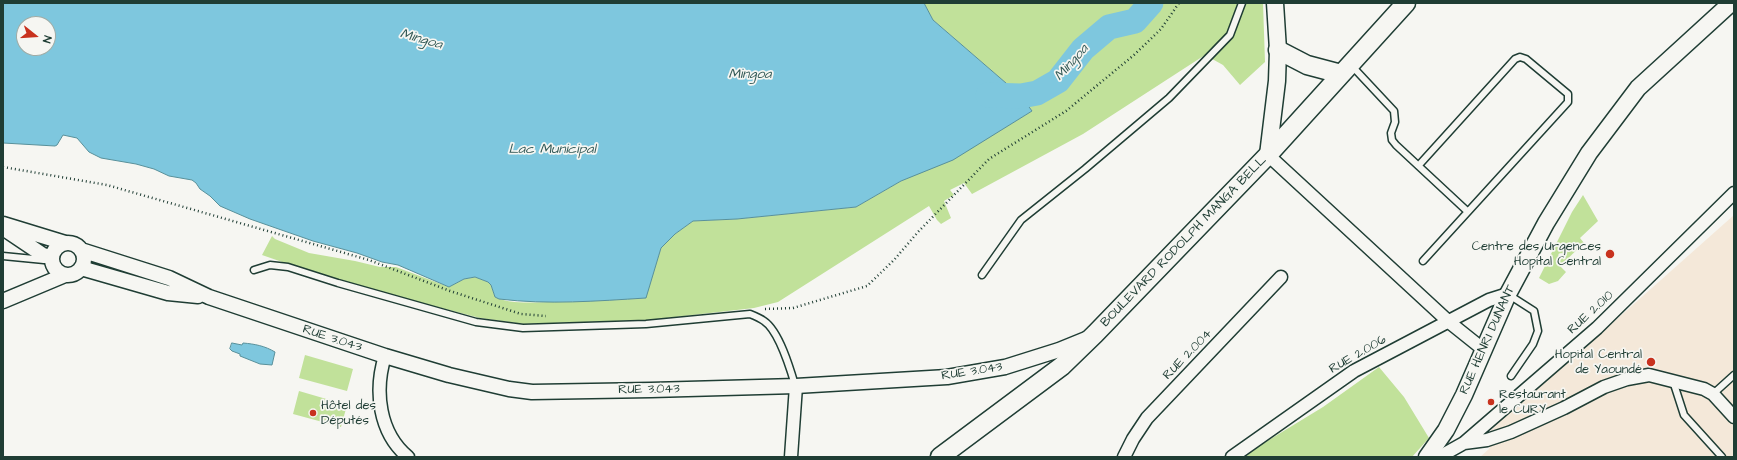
<!DOCTYPE html>
<meta charset="utf-8">
<style>
body{margin:0}
#map{position:relative;width:1737px;height:460px;overflow:hidden;background:#f6f6f2;font-family:"Architects Daughter",sans-serif}
canvas{display:block}
.frame{position:absolute;inset:0;border:4px solid #1f3d34;pointer-events:none}
.north{position:absolute;left:16px;top:16px;width:40px;height:40px;box-sizing:border-box;background:#f6f6f2;border:1px solid #a0aca6;border-radius:50%;rotate:107deg;font-size:11px;font-weight:700;line-height:16px;text-align:center;color:#1f3d34}
.north::after{content:'';display:block;margin:auto;width:14px;height:18px;background:#c8321e;clip-path:polygon(50% 0,100% 100%,50% 72%,0 100%)}
</style>
<div id="map">
<canvas width="1737" height="460"></canvas>
<div class="frame"></div>
<div class="north">N</div>
</div>
<script>
const g = document.querySelector('canvas').getContext('2d');
g.lineJoin = 'round';
function paint(path, color) { g.fillStyle = color; g.fill(path, 'evenodd'); }
function strokePath(path, color, width, dash) { g.strokeStyle = color; g.lineWidth = width; g.lineCap = dash ? 'butt' : 'round'; g.setLineDash(dash || []); g.stroke(path); }
function label(font, color, halo, rows, align = 'center') {
  g.font = font + ' "Architects Daughter",sans-serif'; g.lineWidth = 3.5; g.setLineDash([]); g.textBaseline = 'middle'; g.strokeStyle = halo; g.fillStyle = color; for (const [text, x, y, turn = 0] of rows) {
    g.save(); g.translate(x, y); g.rotate((+turn || 0) * Math.PI / 180); g.textAlign = isNaN(turn) ? turn : align; if (halo) g.strokeText(text, 0, 0); g.fillText(text, 0, 0); g.restore();
  }
}
paint(new Path2D(`
 M1734 215V457H1480L1489 449 1491 430 1536 388 1599 335Z`), '#f4e8d9');
paint(new Path2D(`
 M924 3H1263L1265 62 1240 85 1223 65 1205 55 1083 134 972 194 964 183 950 190 954 195 944 201 951 218 941 224 937 220 929 206 778 302 754 308 649 320 524 324 480 318 337 281 262 255 272 236 275 239 309 253 355 261 380 267H396L449 287 464 279 475 277 488 282 491 285 495 297C511 305 535 302 553 302 584 301 615 300 645 298L661 248 675 234 693 221 737 219 856 207 901 181 999 131 1032 111 1021 96 933 20Z
 M1583 195 1598 221 1580 238 1584 243 1560 266 1566 272 1558 281 1549 284 1539 278 1572 212Z
 M305 355 353 369 347 391 299 378Z
 M1379 367 1404 397 1429 438 1412 457H1241L1323 407Z
 M299 391 347 405 341 427 293 414Z`), '#c1e19a');
const water = new Path2D(`
 M3 3H924L933 20 1021 96 1032 111 953 160 901 181 856 207 737 219 693 221 675 234 661 248 646 298C597 301 548 305 499 299L495 297 491 285 488 282 475 277 464 279 449 287 398 265 382 262 357 253 313 241 250 219 220 206 210 196 200 189 196 183 192 180 169 176 154 169 136 164 101 158 89 152 77 138 63 135 57 145 55 146 3 143ZM24 24H48V48H24Z
 M232 343 242 345 243 343C255 344 265 346 275 352L272 365 260 364 240 356V354L232 351 230 349Z`);
paint(water, '#7ec7de');
strokePath(water, '#58909a', 1);
strokePath(new Path2D(`
 M988 95 1021 96 1037 93 1058 81 1083 49 1109 27 1135 21 1151 3`), '#7ec7de', 25);
const service = new Path2D(`
 M1351 65 1394 111 1395 122 1391 133 1392 140 1396 145 1467 211
 M1419 165 1515 59 1520 57 1526 59 1568 94V102L1423 261
 M3 256 44 260
 M254 270 270 265 288 267 338 283 476 322 523 328 646 324 750 314C755 316 760 318 764 321 779 331 790 368 795 385
 M982 275 1021 220 1085 169 1169 98 1230 35 1242 3
 M1509 295 1534 311 1538 331 1533 344 1511 376
 M1673 381 1684 415 1722 457
 M1713 394 1734 375`);
const minor = new Path2D(`
 M1268 155 1449 322 1484 350
 M385 356C374 391 379 433 408 457
 M1464 443 1487 440 1511 432 1564 408 1604 387 1627 379 1649 375 1704 389 1713 394 1734 417
 M791 457 796 386
 M1124 457 1133 439 1147 418 1281 277
 M1232 457 1354 371 1489 300 1508 294
 M1439 457 1464 443 1597 328 1734 193`);
const tertiary = new Path2D(`
 M3 224 65 243
 M3 228 43 255 52 258
 M52 259a16 16 0 1 1 32 0a16 16 0 1 1-32 0Z
 M81 250 169 278 209 297 385 356 449 375 509 389 532 392 651 390 796 386 947 377 1005 367 1059 350 1086 339
 M81 268 168 293 198 296
 M3 301 65 275`);
const secondary = new Path2D(`
 M1268 155 1277 81 1278 50 1275 3
 M1427 457 1446 430 1464 395 1508 294 1546 223 1589 153 1638 88 1731 3`);
const primary = new Path2D(`
 M1278 50 1307 65 1341 74
 M940 457 1062 366 1095 334 1268 155 1406 3`);
strokePath(service, '#1f3d34', 9);
strokePath(minor, '#1f3d34', 15);
strokePath(tertiary, '#1f3d34', 17);
strokePath(secondary, '#1f3d34', 19);
strokePath(primary, '#1f3d34', 21);
strokePath(new Path2D(`
 M3 167 107 185 369 260 450 291 521 314 546 316
 M765 309 793 308 867 286 894 260 918 232 989 159 1066 111 1134 55 1161 29 1179 3`), '#1f3d34', 2.5, [1, 3]);
strokePath(service, '#f6f6f2', 6);
strokePath(minor, '#f6f6f2', 12);
strokePath(tertiary, '#f6f6f2', 14);
strokePath(secondary, '#f6f6f2', 16);
strokePath(primary, '#f6f6f2', 18);
for (const [x, y, r, color] of [
 [1610,254,5,"#c8321e"],
 [1651,362,5,"#c8321e"],
 [1491,402,4,"#c8321e"],
 [313,413,4,"#c8321e"]
]) { const dot = new Path2D(); dot.arc(x, y, r, 0, 2 * Math.PI); g.fillStyle = color; g.fill(dot); strokePath(dot, '#f6f6f2', 1.5); }
label('13px', '#1f3d34', '#f6f6f2', [
 ["BOULEVARD RODOLPH MANGA BELL",1184,242,-46],
 ["RUE 2.010",1591,313,-43],
 ["RUE 3.043",332,339,18],
 ["RUE HENRI DUNANT",1488,340,-66],
 ["RUE 2.004",1188,355,-46],
 ["RUE 2.006",1358,355,-30],
 ["RUE 3.043",972,372,-9],
 ["RUE 3.043",649,390,-1]
]);
label('13px', '#1f3d34', '#f6f6f2', [
 ["Centre des Urgences",1601,247],
 ["Hopital Central",1601,262],
 ["Hopital Central",1642,355],
 ["de Yaoundé",1642,370],
 ["Restaurant",1499,395,"left"],
 ["le CURY",1499,410,"left"],
 ["Hôtel des",321,406,"left"],
 ["Députés",321,421,"left"]
], 'right');
label('italic 14px', '#325956', '#f6f6f2', [
 ["Mingoa",421,40,16],
 ["Mingoa",1072,63,-48],
 ["Mingoa",750,75],
 ["Lac Municipal",552,150]
]);
</script>
